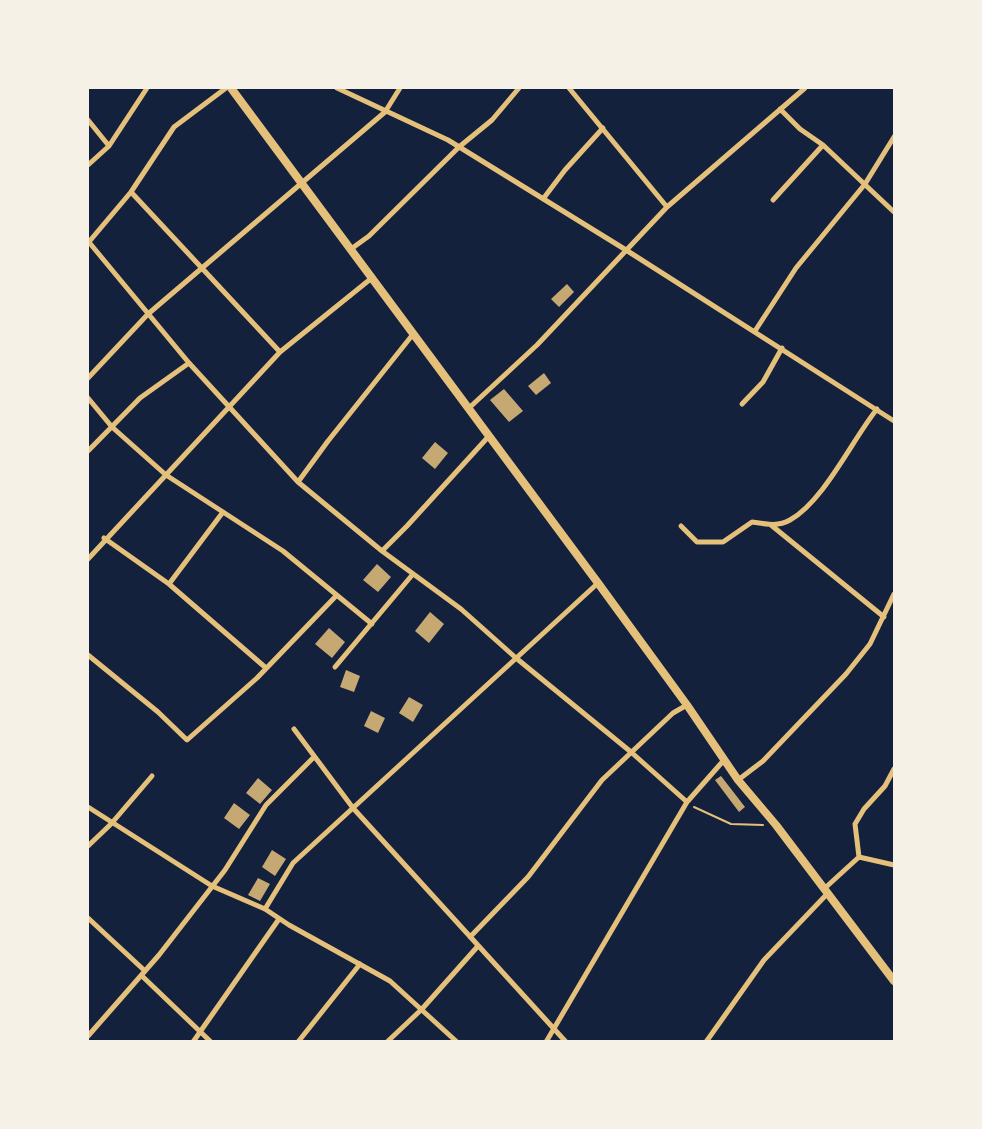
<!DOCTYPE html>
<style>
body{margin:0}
#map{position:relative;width:982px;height:1129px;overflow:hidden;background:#14213d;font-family:"Open Sans",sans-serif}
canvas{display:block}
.frame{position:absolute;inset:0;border:89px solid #f6f1e7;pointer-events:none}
</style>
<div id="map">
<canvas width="982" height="1129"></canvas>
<div class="frame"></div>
</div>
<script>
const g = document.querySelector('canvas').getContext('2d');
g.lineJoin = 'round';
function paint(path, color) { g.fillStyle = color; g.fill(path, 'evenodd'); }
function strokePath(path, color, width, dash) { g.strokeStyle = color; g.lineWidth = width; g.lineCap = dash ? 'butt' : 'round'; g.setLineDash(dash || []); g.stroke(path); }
paint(new Path2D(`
 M567 284 574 292 559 307 551 299Z
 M544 373 551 383 536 395 528 386Z
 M504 389 523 411 509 422 490 400Z
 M435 442 448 453 435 469 422 458Z
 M377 564 391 577 378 592 363 580Z
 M430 612 444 624 429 643 415 631Z
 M329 628 345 642 332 658 315 644Z
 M346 670 360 676 354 692 340 687Z
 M409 697 423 705 413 722 399 713Z
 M371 711 385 718 378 733 364 726Z
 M721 776 745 807 739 812 715 780Z
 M258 778 272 790 260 804 246 793Z
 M234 803 250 815 239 829 224 818Z
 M272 850 286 859 275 876 262 867Z
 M258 878 270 884 260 901 248 895Z`), '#c6a872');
strokePath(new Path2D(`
 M694 807 731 824 763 825`), '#e5c07b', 2);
strokePath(new Path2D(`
 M337 88 448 140 626 250 894 421
 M569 88 667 207
 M780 109 800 129 823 145 894 212
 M88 120 109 146
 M88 165 109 146 147 88
 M131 192 280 352
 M543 199 565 170 603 128
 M773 200 823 145
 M88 241 189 363 298 482 382 551 461 609 516 658 631 752 687 802
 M88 243 131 192 174 127 226 88
 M351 249 369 236 459 147 492 120 519 88
 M755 331 796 268 865 184 894 137
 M88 378 148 314 385 112 400 88
 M88 398 112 427 166 475 283 551 372 624
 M742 404 763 382 782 348
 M469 408 537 345 667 207 805 88
 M88 451 140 398 189 363
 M298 482 328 441 414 333
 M771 525 884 617
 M681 526 697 542H723L752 522C765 524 778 527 790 520 824 501 852 440 877 409
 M104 538 169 584 266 668
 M382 551 407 526 489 436
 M88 559 280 352 373 277
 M169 584 223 512
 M88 655 158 712 187 740 257 678 336 596
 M335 667 413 574
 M294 729 353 808 566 1042
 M738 780 763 761 846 674 870 644 894 594
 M88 807 212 886 265 909 289 925 390 981 457 1042
 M88 846 111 824 152 776
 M859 857 855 824 864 809 885 786 894 769
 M859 857 894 865
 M825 888 859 857
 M265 909 293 863 598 583
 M88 918 145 971
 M470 937 528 877 602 780 673 713 687 705
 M142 976 211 1042
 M88 1036 159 955 225 870 266 805 314 757
 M193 1042 279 919
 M298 1042 360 964
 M387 1042 422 1009 478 946
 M546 1042 687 802 724 760
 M706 1042 764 960 828 893`), '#e5c07b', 5);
strokePath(new Path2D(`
 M231 88 598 583 687 705 738 780 776 825 894 981`), '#e5c07b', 8);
</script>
